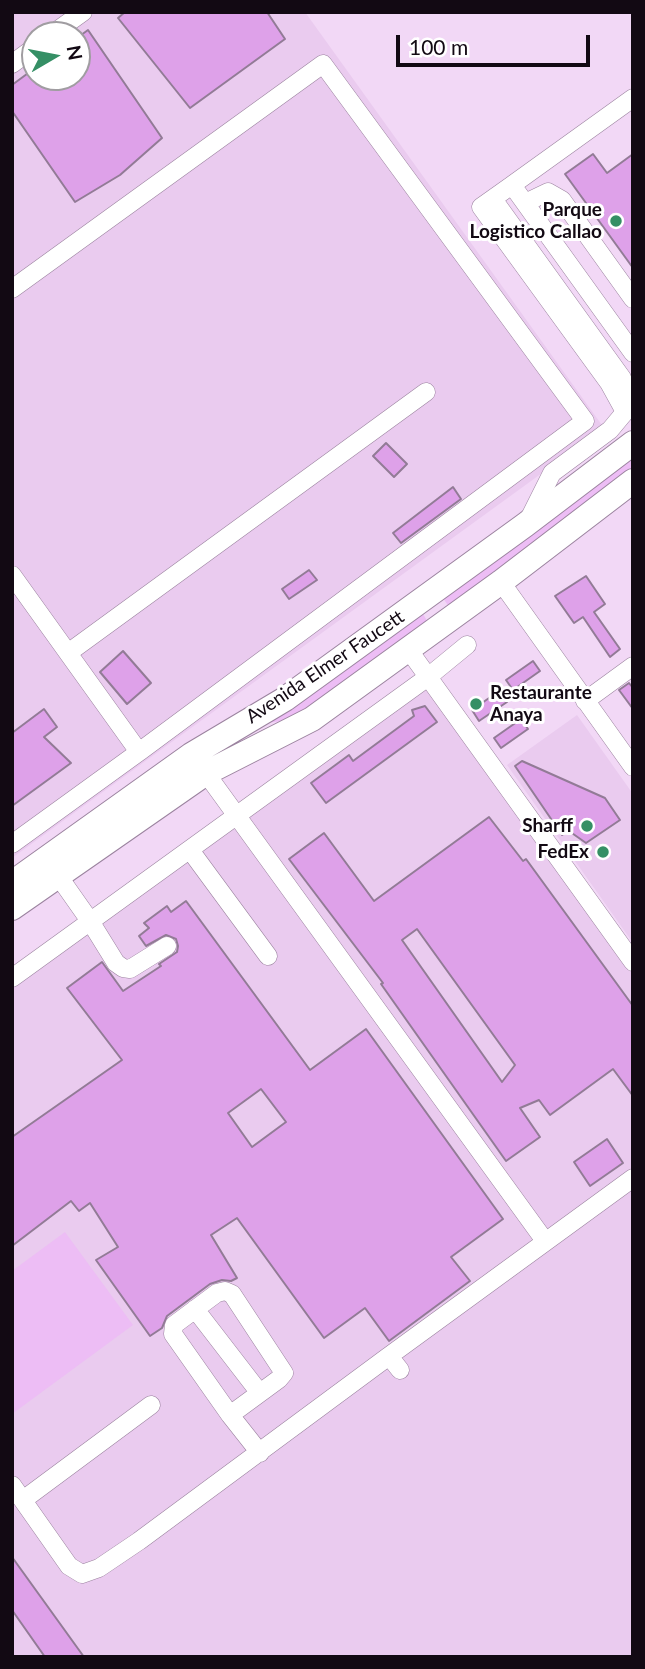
<!DOCTYPE html>
<style>
body{margin:0}
#map{position:relative;width:645px;height:1669px;overflow:hidden;background:#f2d8f6;font-family:Lato,sans-serif}
canvas{display:block}
.frame{position:absolute;inset:0;border:14px solid #120913;pointer-events:none}
.north{position:absolute;left:21px;top:21px;width:70px;height:70px;box-sizing:border-box;background:#fff;border:2px solid #a09da1;border-radius:50%;rotate:80deg;font-size:19px;font-weight:700;line-height:28px;text-align:center;color:#120913}
.north::after{content:'';display:block;margin:auto;width:24px;height:32px;background:#358f65;clip-path:polygon(50% 0,100% 100%,50% 72%,0 100%)}
.scale{position:absolute;left:396px;top:35px;width:194px;height:32px;box-sizing:border-box;border:4px solid #120913;border-top:0;padding-left:9px;font-size:21px;line-height:24px;white-space:nowrap;color:#120913;-webkit-text-stroke:5px #fff;paint-order:stroke}
</style>
<div id="map">
<canvas width="645" height="1669"></canvas>
<div class="frame"></div>
<div class="north">N</div>
<div class="scale">100 m</div>
</div>
<script>
const g = document.querySelector('canvas').getContext('2d');
g.lineJoin = 'round';
function paint(path, color) { g.fillStyle = color; g.fill(path, 'evenodd'); }
function strokePath(path, color, width, dash) { g.strokeStyle = color; g.lineWidth = width; g.lineCap = dash ? 'butt' : 'round'; g.setLineDash(dash || []); g.stroke(path); }
function label(font, color, halo, rows, align = 'center') {
  g.font = font + ' Lato,sans-serif'; g.lineWidth = 6; g.setLineDash([]); g.textBaseline = 'middle'; g.strokeStyle = halo; g.fillStyle = color; for (const [text, x, y, turn = 0] of rows) {
    g.save(); g.translate(x, y); g.rotate((+turn || 0) * Math.PI / 180); g.textAlign = isNaN(turn) ? turn : align; if (halo) g.strokeText(text, 0, 0); g.fillText(text, 0, 0); g.restore();
  }
}
paint(new Path2D(`
 M12 12H305L604 428 12 858ZM35 35H77V77H35Z
 M426 681 633 966V1657H12V983Z
 M577 715 633 794V943L507 765Z`), '#eacbef');
paint(new Path2D(`
 M633 453V467L451 610 443 598Z
 M423 614 429 624 311 709 282 721 260 724Z
 M65 1232 133 1325 12 1414V1271Z`), '#edbdf5');
const building = new Path2D(`
 M125 12H267L285 39 190 108 118 18Z
 M88 30 162 138 120 175 75 202 12 111V85L35 68V77H77V38Z
 M593 154 607 173 633 154V268L565 174Z
 M386 443 407 464 394 477 373 456Z
 M453 487 461 499 401 543 393 533Z
 M309 570 317 580 289 599 282 589Z
 M586 576 605 604 594 612 620 649 610 657 583 617 574 623 555 596Z
 M123 651 151 683 127 704 100 672Z
 M533 661 540 671 513 690 506 680Z
 M629 683 633 688V709L619 690Z
 M499 691 507 702 479 721 472 710Z
 M425 706 437 722 326 803 311 783 349 755 353 761 414 716 412 710Z
 M44 709 57 727 44 737 71 763 12 806V733Z
 M521 719 528 729 501 748 494 738Z
 M522 761 605 798 620 820 586 843 569 831 562 835 515 766Z
 M489 817 523 861 526 859 633 1006V1096L613 1069 550 1115 539 1100 520 1108 540 1137 506 1161 381 984 383 983 289 859 324 833 374 901ZM417 929 515 1065 502 1082 402 940Z
 M186 901 310 1070 366 1029 503 1219 451 1257 470 1281 389 1341 365 1308 324 1338 237 1218 211 1235 237 1278 231 1281 222 1280 210 1284 167 1316 162 1328 150 1336 96 1260 118 1247 90 1203 79 1211 71 1201 12 1246V1137L122 1060 67 988 102 962 123 991 161 966 159 964 177 952 178 946 176 939 166 935 146 946 139 936 149 928 144 923 167 906 171 912ZM261 1089 286 1122 252 1147 228 1113Z
 M607 1139 623 1163 590 1186 574 1162Z
 M12 1557 84 1657H45L12 1610Z`);
paint(building, '#dea1e9');
strokePath(building, '#927b96', 2);
const minor = new Path2D(`
 M51 35 83 12
 M12 64 35 47
 M512 185 633 98
 M493 199 622 378 627 394 626 408
 M525 203 548 192 562 200 633 299
 M12 289 323 64 585 421 139 752
 M529 519 552 473 610 430 625 412 609 383 481 207 512 185 633 353
 M12 575 139 752 12 844
 M501 582 633 767
 M408 649 633 962
 M68 653 426 392
 M585 701 633 666
 M200 765 545 1241
 M190 850 268 956
 M52 867 90 921 116 963 123 968 130 969 167 946
 M12 978 428 677 467 645
 M195 1309 259 1392
 M389 1356 633 1178
 M230 1415 279 1379 284 1373 232 1294 225 1291 217 1293 174 1325 173 1334 230 1415 260 1453
 M12 1485 69 1566 82 1574 99 1568 139 1541 389 1356 400 1370
 M23 1500 151 1405`);
const highway = new Path2D(`
 M12 883 191 755 285 699 525 525 633 443
 M12 908 206 773 312 719 501 582 633 481`);
strokePath(minor, '#9b839f', 19);
strokePath(highway, '#9b839f', 26);
strokePath(minor, '#fff', 18);
strokePath(highway, '#fff', 24);
for (const [x, y, r, color] of [
 [616,221,7,"#358f65"],
 [476,704,7,"#358f65"],
 [587,826,7,"#358f65"],
 [603,852,7,"#358f65"]
]) { const dot = new Path2D(); dot.arc(x, y, r, 0, 2 * Math.PI); g.fillStyle = color; g.fill(dot); strokePath(dot, '#fff', 2.5); }
label('bold 19px', '#120913', '#fff', [
 ["Parque",602,210],
 ["Logistico Callao",602,232],
 ["Restaurante",490,693,"left"],
 ["Anaya",490,715,"left"],
 ["Sharff",573,826],
 ["FedEx",589,852]
], 'right');
label('19px', '#120913', '#fff', [
 ["Avenida Elmer Faucett",325,667,-34]
]);
</script>
